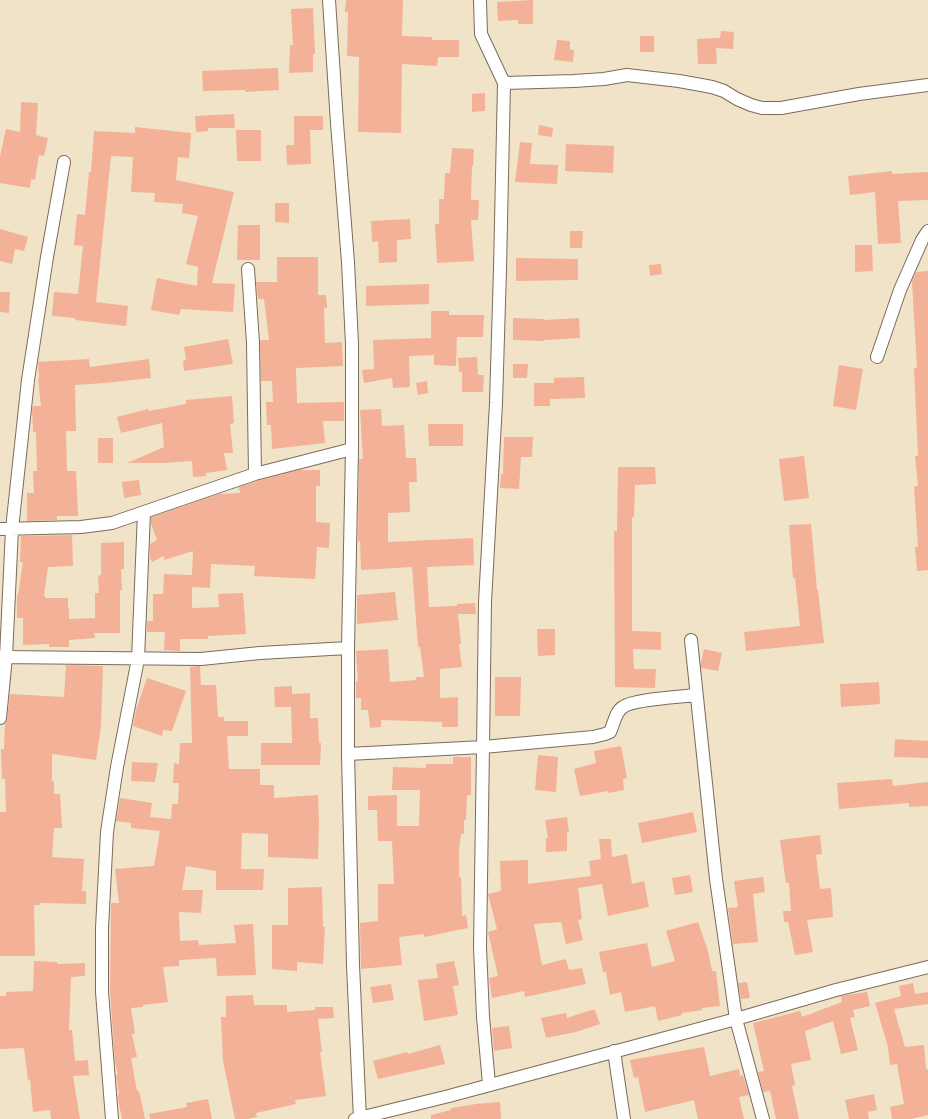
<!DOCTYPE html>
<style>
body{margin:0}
canvas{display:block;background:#f1e3c8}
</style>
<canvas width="928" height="1119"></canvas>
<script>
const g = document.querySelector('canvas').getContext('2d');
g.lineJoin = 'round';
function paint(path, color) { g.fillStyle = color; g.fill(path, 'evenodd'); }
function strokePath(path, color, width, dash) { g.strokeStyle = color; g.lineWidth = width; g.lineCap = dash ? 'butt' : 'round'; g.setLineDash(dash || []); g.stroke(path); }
paint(new Path2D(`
 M346 0H403L402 36 432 37V40H459V57H438L437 66 402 64 401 133 358 132 359 57 347 56 348 12H345Z
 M533 0V24H518V20L498 21 497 2Z
 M313 8 315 54H313V72L289 73 290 45H293L291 9Z
 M721 31 734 32 733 49 716 48 717 64H698L697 39 720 38Z
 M640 36H654V52H640Z
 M557 40 570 41V50H574L573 62 554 60Z
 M278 68 279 90 245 92V90L203 91 202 71Z
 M485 93V111L472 112V94Z
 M21 102 38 103 36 135 48 138 44 156 39 155 35 180 31 179 30 188 0 183V156L6 129 20 132Z
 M234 114 235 128H208V131L196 132 195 116Z
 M294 116H323V130H310L311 164 287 165 286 145H294Z
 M539 125 553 128 552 137 538 135Z
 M135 127 191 133 189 158 178 157 176 180 234 192 212 283 235 284 233 312 181 309 179 315 151 310 157 278 197 286 198 267 186 264 198 216 182 213 183 204 154 202 155 193 131 192 133 157 111 156 96 302 128 306 126 326 75 320V318L52 316 54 292 78 294 83 246 74 245 77 214 85 215 89 172H91L94 131 135 133Z
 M236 130H261V161H237Z
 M520 142 532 143 530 164 558 165 557 184 515 182Z
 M566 144 614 146 613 173 565 171Z
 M452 148 474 149 473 166H472L471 200H479L478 220H471L474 261 437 263 435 224H439V199H444L445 173H450Z
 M892 171V174L928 172V200L898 201 901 243 878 244 875 192 850 195 848 176Z
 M275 203H289V223L275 222Z
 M410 219 411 239 397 240V262L379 263 378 241 372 242 371 221Z
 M238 225H260V260H237Z
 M0 229 28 237 24 251 15 249 12 264 0 261Z
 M570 231H583L582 248H570Z
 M855 245H872L873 271 855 272Z
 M277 257H318V295H326L327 308H324L325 343 342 342 343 366 296 368 297 403 344 402V421H323L325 443 272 449 271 425H267L266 402H273L272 381H261L260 340H269L264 299H258L256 282H277Z
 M516 258 578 259V280L516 281Z
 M661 264 662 274 650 276 649 265Z
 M928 271V570L917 571 915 547H918L914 486H918L915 456H918L914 368H917L912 281 916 272Z
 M429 284V304L366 306V286Z
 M0 292H10L9 313 0 312Z
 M431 311H449V315H484L483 337H457L456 366 434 365V355L409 356 410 387 393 388 392 378 364 383 362 370 374 369 373 340 431 338Z
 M513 318 544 319V320L579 318 580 338 544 340V341L513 340Z
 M228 339 233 364 184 371 183 361 186 360 184 347Z
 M477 357 478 375H484L483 392H462V372H459L458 358Z
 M89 359 90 367 149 359 151 378 105 383 75 385 76 431H66L67 471H76L78 516H57V520L27 521V493H34L33 471H37L36 432H33L32 409 33 406H41L38 379H39L38 362Z
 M513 364H528L527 378H513Z
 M839 365 863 369 856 410 833 406Z
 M584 377 585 398 550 399V406H534V383H554V378Z
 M427 381 428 393 418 395 416 383Z
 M232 396 234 423 230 424 233 453H224L227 470 206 473V476L193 477 192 461 162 463H127L164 447 162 423 121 433 117 417 148 409 149 411 186 404V400Z
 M381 409 382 426 404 425 406 458H416L417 482H409L410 512 388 513V542L473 538 474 565 427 567 429 607 457 606V604L475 603 476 614H458L461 644H459L462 667 440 669V698L458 697V727H442V722L381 720V727L370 728 368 710H361V698H356V681H358L356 651 388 649 390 682 416 680V677H424L420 647H418L412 567 361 570 360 541H358L359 459H363L360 410Z
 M428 424H463V446H429Z
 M504 437H533L532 457H521L519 489 500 488 501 474H503Z
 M98 438H113V463H98Z
 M804 456 809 498 784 501 779 459Z
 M618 467H655L656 484 635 485 634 517H632V631L661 632V650L633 649 634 669H656L655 688 615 687 614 531H617Z
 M299 470H320V486H316V522L330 523 329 548 317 547 315 579 254 576 255 566 211 564 210 588 192 587V608L219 607 218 594 243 593 246 634 208 636V639H180V651L164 650 165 632H147V621H153V594H163L164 574 192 575 193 551 164 560V556L152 562 150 558V544L157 540 151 524V517L219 494 240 493 239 487 257 481Z
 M139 480 141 495 124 498 122 482Z
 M811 524 817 590H818L824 643 746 651 744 632 800 626 795 578H793L789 525Z
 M72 535 73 566 48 567 44 596H45V598H68V608H69V619L95 618V593H99L98 576 101 575V543L124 542V569H121L122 590H120V633H94L95 638 69 640V647H49V644L23 645V618H17V595H18L23 562H20L21 536Z
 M395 592 398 620 357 624V595Z
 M537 629H555V655L538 656Z
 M704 649 722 653 718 671 701 668V663Z
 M66 665 103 666 101 726 96 760 52 754V781H54V794H60L62 828H54L52 857 84 859 82 891H86V904L40 903V905H34L35 956H0V812H6L5 779H2L1 749H4L5 723 7 719 10 694 64 697Z
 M200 666 201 685H216L218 717H224V721H248V736H227L229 769H260V785H274V798L318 795 319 822 318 859 268 857V834L242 833 241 869H264L263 890H216V871L186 866 182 890H203L201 913 179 912 180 941 198 940 199 945 236 943 234 925 253 924 256 975 217 976 216 958 179 960V966L163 967 168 1002 143 1005V1007L131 1008 135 1034H132L137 1057 131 1058 137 1091H139L145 1119H122L118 1099V1095L119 1094 116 1075H118L115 1062 110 992 111 903H119L115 869 154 866 160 831 131 828V823L116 821 120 798 152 803 150 817 171 819 172 804H178L179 783H173L174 763 179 764 180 743H192L190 667Z
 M495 677H521L520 716H495Z
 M147 678 186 691 172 731 163 730 162 736 133 726 136 710Z
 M879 682 880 704 841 707 840 684Z
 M292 686V694L310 693V718H318L319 743H321L320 765H261V743H292L291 707H275L274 687Z
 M895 739 928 741V758L894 757Z
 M621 746 627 778 623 779 624 790 608 793V791L580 796 574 769 596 763 594 751Z
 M538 755 558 757 556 792 535 790Z
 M453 757H471V795H467L466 820H464V834H461L459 849V877H461L462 916 466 915 468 928 424 937V934L399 937 402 965 361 969 360 923 378 921V884H394L392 841H378L377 810H368V796L397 795V826H419L420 790H392L393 767 426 768V764H453Z
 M132 762 158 763 155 782 131 781Z
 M892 779 893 786 928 782V806L909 807V803L839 809 837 783Z
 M693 812 697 832 642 843 638 823Z
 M567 817 569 832H567V851L546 852V838H548L545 820Z
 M820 835 822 854 816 855 820 889 831 888 833 917 807 920 813 952 795 955 788 922H784L783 911H791L789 883H786L780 840Z
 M599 839H611L612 857 627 854 632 884 644 881 649 907 608 916 602 884 578 888 582 919 578 920 583 940 566 944 561 922 534 924 542 965 566 959 569 970 582 968 586 984 525 997 524 991 492 998 489 978 498 976 488 932 497 929 488 894 501 891 500 861 528 860V884L591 876 589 861 601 859Z
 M690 875 693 892 675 895 672 878Z
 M763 877 765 892 753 894 758 942 733 944 728 908 738 907 734 881Z
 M322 887 323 927H325L323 964 297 962V971L272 969V925H288V888Z
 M698 922 708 951 712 971H716L720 1006 702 1008V1010L682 1013V1015L658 1021 655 1006 625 1012 621 992 610 995 606 972H603L599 952 647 943 652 967 675 961 666 931Z
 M34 961 57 962V964L85 963V976L71 977 69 1030H72L75 1061 88 1060 89 1075 73 1076 80 1119H51L50 1110 33 1112 30 1079 28 1080 24 1048 0 1049V996H6V992L33 991Z
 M454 961 459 985 453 986 458 1015 424 1021 418 980 438 978 436 964Z
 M747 982 750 998 741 999 738 983Z
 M913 983 915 994 928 992V1004L894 1009 905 1047 924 1045 926 1069H928V1115L911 1119H892L890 1107 904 1104 897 1064 890 1065 888 1047 875 1003 901 996 899 986Z
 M391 984 394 1000 373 1003 370 987Z
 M867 992 870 1006 853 1010 855 1017 850 1018 858 1050 841 1054 833 1021 805 1031 811 1060 791 1064 795 1085 792 1086 799 1119H776L770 1091 763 1092 758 1072 764 1071 753 1023 800 1011 802 1017 842 1002 841 996Z
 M253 995 254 1005H287V1012L315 1010V1007H333L334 1018 318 1019 322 1052H320L326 1096 295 1100 296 1104 256 1113 257 1117 248 1119H235L223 1061 221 1017H226V996Z
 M591 1010H595L600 1024 576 1032 546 1038 541 1018 566 1013 567 1018Z
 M509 1026 512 1048 494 1051 492 1028Z
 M440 1045 445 1064 378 1079 373 1061 407 1052 408 1054Z
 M704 1047 710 1076 739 1069 740 1076 743 1075 749 1095 739 1097 744 1119H698L694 1100 645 1112 638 1077 634 1078 630 1060Z
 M874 1094 877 1110 868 1112 869 1119H849L845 1100Z
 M208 1099 212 1119H150L149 1114 187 1107 186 1103Z
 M500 1102 501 1119H431V1115L451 1110V1108L476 1104Z`), '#f3b197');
const minor = new Path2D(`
 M329 0 337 123 348 262 352 344V449L348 648V754L353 965 360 1119
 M480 0 481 34 504 83 500 269 496 403 485 602 483 747 480 947 483 1017 489 1084
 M504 83 574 81 604 79 627 75 679 81 712 87 724 91 737 99 751 105 762 108H781L859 94 928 85
 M248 269 253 343 255 474
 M877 357 900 290 922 240 928 231
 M0 529 81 527 112 523 255 474 352 449
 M691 640 716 879 736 1019 763 1119
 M0 657 201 659 260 653 348 648
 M0 718 6 657 12 529 28 380 47 257 64 162
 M348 754 483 747 593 737 605 734 610 732C614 724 615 712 623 707 633 699 681 697 696 695
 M614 1051 624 1119
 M112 1119 102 992V928L107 832 117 767 138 659 144 512
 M355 1119 449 1096 736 1019 836 990 928 967`);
strokePath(minor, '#7b6b5a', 14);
strokePath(minor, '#fff', 12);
</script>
